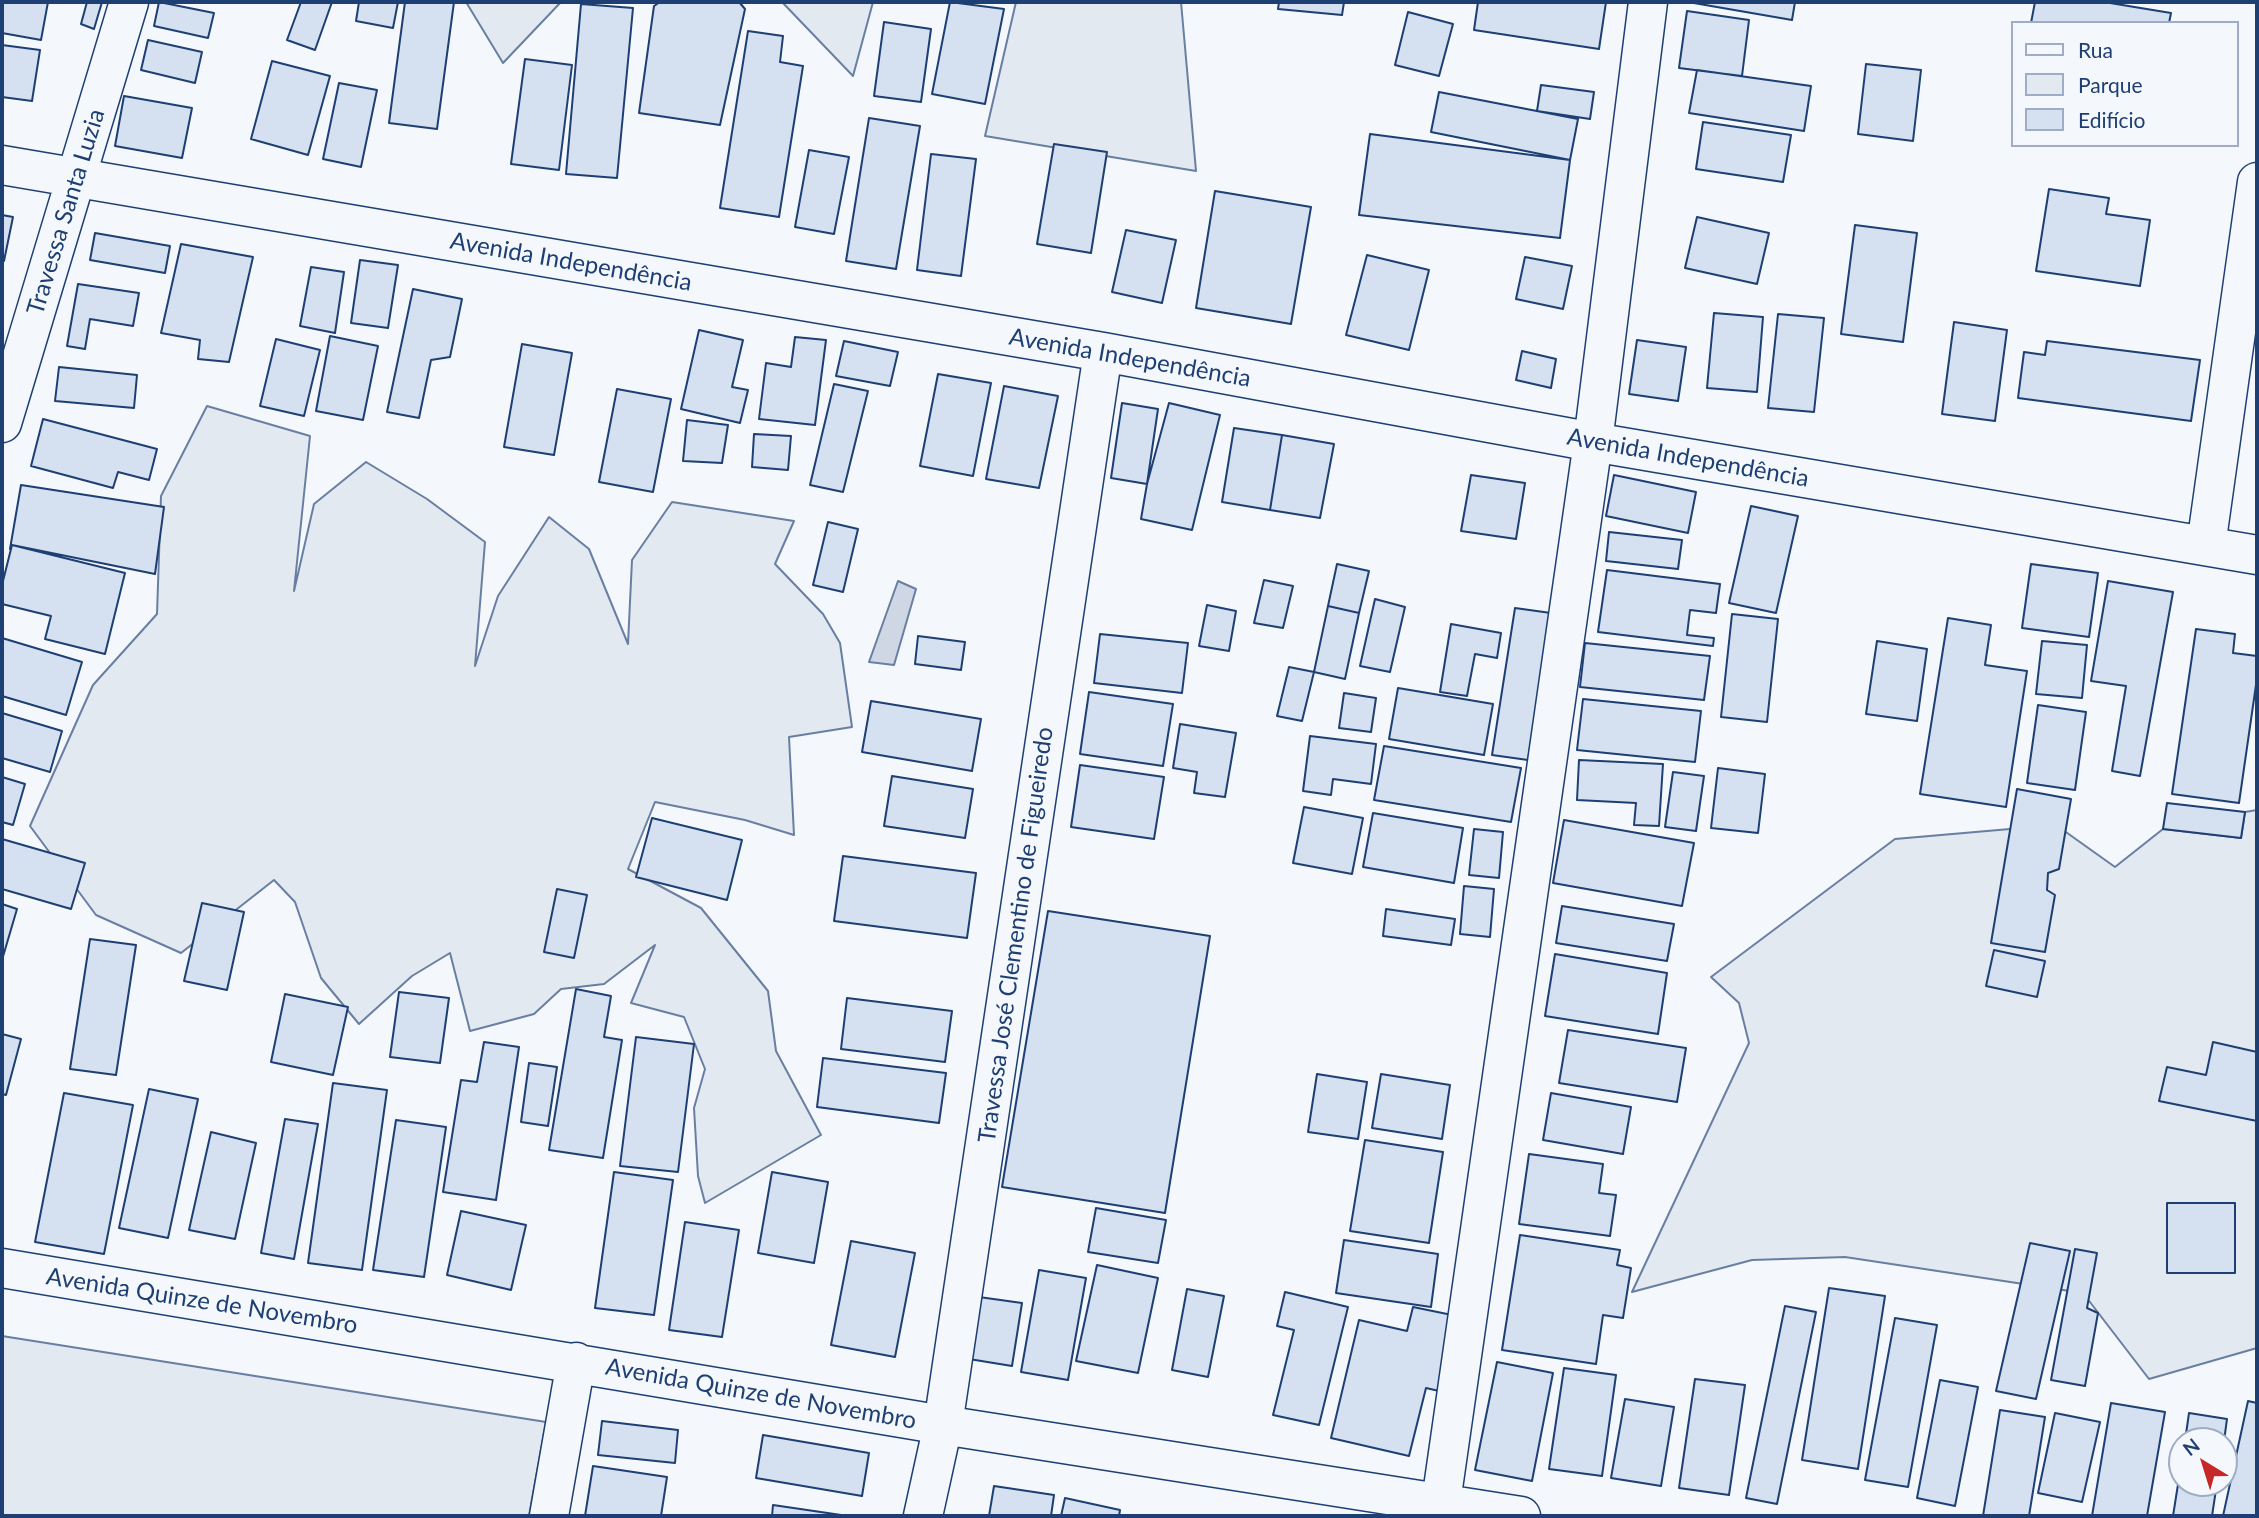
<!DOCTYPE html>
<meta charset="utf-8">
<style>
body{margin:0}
#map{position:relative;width:2259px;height:1518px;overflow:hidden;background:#f4f7fb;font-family:Lato,sans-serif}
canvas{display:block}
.frame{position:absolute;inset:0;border:4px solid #1d3f73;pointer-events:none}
.legend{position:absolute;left:2011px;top:21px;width:228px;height:126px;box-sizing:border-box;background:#f4f7fb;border:2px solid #9eadc5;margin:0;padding:9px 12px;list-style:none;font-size:21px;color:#1d3f73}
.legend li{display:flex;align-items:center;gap:14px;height:35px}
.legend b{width:35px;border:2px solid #9eadc5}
.north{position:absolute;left:2168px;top:1427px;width:70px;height:70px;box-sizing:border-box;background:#f4f7fb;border:2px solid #9eadc5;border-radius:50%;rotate:322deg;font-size:19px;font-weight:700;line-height:28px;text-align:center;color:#1d3f73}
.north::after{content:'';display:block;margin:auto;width:24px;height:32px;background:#c62828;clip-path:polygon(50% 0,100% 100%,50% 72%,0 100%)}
</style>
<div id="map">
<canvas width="2259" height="1518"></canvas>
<div class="frame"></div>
<ul class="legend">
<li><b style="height:9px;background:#f4f7fb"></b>Rua</li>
<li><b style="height:19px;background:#e3e9f0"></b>Parque</li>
<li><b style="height:19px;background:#d5e0f0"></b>Edifício</li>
</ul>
<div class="north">N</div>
</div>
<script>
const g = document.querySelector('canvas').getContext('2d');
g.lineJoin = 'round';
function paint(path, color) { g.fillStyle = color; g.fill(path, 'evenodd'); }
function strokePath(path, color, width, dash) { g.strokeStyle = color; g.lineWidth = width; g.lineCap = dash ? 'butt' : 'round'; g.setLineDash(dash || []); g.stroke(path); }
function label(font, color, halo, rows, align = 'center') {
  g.font = font + ' Lato,sans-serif'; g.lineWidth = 5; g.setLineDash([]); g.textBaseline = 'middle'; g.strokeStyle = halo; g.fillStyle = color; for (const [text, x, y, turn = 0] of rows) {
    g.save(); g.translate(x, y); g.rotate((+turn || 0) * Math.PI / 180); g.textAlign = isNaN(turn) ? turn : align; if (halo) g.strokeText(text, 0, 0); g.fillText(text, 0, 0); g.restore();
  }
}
const green = new Path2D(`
 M466 2H561L503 63Z
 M782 2H873L853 76Z
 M1016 2H1181L1196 171 985 136Z
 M207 406 310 436 294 591 314 504 366 462 427 499 485 542 475 666 498 596 549 517 589 549 628 644 632 560 672 502 794 521 775 564 823 614 840 643 852 727 789 737 794 835 745 820 655 802 628 869 701 908 768 991 776 1051 821 1135 705 1203 698 1176 694 1108 705 1069 684 1017 631 1003 655 945 604 984 561 989 534 1014 470 1031 450 953 412 976 359 1024 321 978 295 902 274 880 181 953 96 915 30 826 93 685 157 614 161 496Z
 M2257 810V1348L2149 1379 2083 1293 1845 1257 1752 1260 1632 1292 1749 1043 1739 1003 1711 977 1895 839 2056 825 2115 867 2163 829 2241 838 2245 812Z
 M2 1336 546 1422 529 1516H2Z`);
paint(green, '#e3e9f0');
strokePath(green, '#687fa3', 2);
const water = new Path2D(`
 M898 581 916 589 894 665 869 662Z`);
paint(water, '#cfd7e4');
strokePath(water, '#687fa3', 2);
const building = new Path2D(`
 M2 2H48L41 40 2 33Z
 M87 2H102L94 29 81 24Z
 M159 2 214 13 208 38 154 26Z
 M301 2H332L315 50 287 40Z
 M359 2H398L393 28 356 21Z
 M405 2H454L437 129 389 123Z
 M660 2H739L745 9 720 125 639 113 654 6Z
 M950 2 1004 9 985 104 932 94Z
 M1279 2H1344L1342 15 1278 9Z
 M1478 2H1606L1599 49 1474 30Z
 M1688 2H1795L1792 20Z
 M2035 2H2104L2171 13 2169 23H2031Z
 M581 4 633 8 617 178 566 174Z
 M1687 11 1749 20 1742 76 1679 68Z
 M1408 12 1453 24 1439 76 1395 65Z
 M884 22 931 29 921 102 874 96Z
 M748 31 783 36 780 62 803 66 779 217 720 208Z
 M148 40 202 52 195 83 141 70Z
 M2 45 40 50 32 101 2 97Z
 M525 59 572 65 559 170 511 164Z
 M272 61 330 76 308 155 251 139Z
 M1866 64 1921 70 1913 141 1858 134Z
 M1697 70 1811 86 1804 131 1689 113Z
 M339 83 377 90 361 167 323 159Z
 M1541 85 1594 92 1590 119 1537 111Z
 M1439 92 1578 119 1570 160 1431 132Z
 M124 96 192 108 182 158 115 146Z
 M869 118 920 126 896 269 846 261Z
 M1703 122 1791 135 1783 182 1696 169Z
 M1370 134 1570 160 1560 238 1359 215Z
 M1054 144 1107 152 1091 253 1037 244Z
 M809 150 849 157 834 234 795 227Z
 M931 154 976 159 961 276 917 270Z
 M2049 189 2109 198 2106 214 2150 220 2140 286 2036 271Z
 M1215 191 1311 207 1291 324 1196 308Z
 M2 215 13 217 4 261H2Z
 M1697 217 1769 233 1757 284 1685 268Z
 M1855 225 1917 233 1903 342 1841 334Z
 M1126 230 1176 240 1162 303 1112 292Z
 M95 233 170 246 165 273 90 260Z
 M181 244 253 257 229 362 198 359 200 340 161 333Z
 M1367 255 1429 270 1409 350 1346 335Z
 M1525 257 1572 266 1563 309 1516 299Z
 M360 260 398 265 388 328 351 323Z
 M311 267 344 272 335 333 300 326Z
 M78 284 139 293 133 326 90 319 85 349 67 346Z
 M413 289 462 299 450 357 431 360 419 418 387 412Z
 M1714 313 1763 317 1757 392 1707 388Z
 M1778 314 1824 318 1814 412 1768 408Z
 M1954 322 2007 330 1995 421 1942 414Z
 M699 330 743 340 732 387 748 390 740 423 681 409Z
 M330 336 378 346 363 420 316 411Z
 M795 337 826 340 815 425 759 419 766 363 791 367Z
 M276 339 320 350 304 416 260 406Z
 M1637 340 1686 347 1678 401 1629 394Z
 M844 341 898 352 890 386 836 376Z
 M2047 341 2200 360 2191 421 2018 398 2024 352 2045 355Z
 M522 344 572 353 554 455 504 447Z
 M1522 351 1556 359 1551 388 1516 380Z
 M59 367 137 375 134 408 55 401Z
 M938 374 991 383 973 476 920 466Z
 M834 384 868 391 843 492 810 485Z
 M1004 386 1058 396 1039 488 986 479Z
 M617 389 671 399 653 492 599 482Z
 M1122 403 1158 409 1147 484 1111 478Z
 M1169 403 1220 415 1192 530 1141 519 1147 484Z
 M43 419 157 449 149 480 118 472 113 488 31 466Z
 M687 420 728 425 722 463 683 461Z
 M1234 428 1282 435 1270 510 1222 502Z
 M754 434 791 436 788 470 752 467Z
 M1282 435 1334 444 1320 518 1270 510Z
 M1471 475 1525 483 1516 539 1461 531Z
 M1614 475 1696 492 1688 533 1606 516Z
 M21 485 164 507 155 574 12 545 10 549Z
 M1751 506 1798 516 1776 613 1729 603Z
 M828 522 858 529 843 592 813 585Z
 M1609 532 1682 540 1678 569 1606 561Z
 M12 545 125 573 105 654 45 639 51 616 2 604V585Z
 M1337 564 1369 571 1359 613 1328 606Z
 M2031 564 2098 573 2089 637 2022 628Z
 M1607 570 1720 584 1716 613 1690 610 1687 635 1714 638 1713 646 1598 632Z
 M1264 580 1293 586 1283 628 1254 623Z
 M2108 581 2173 592 2140 776 2112 771 2126 686 2091 681Z
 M1375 599 1405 607 1390 672 1360 666Z
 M1207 605 1236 611 1229 651 1199 646Z
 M1328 606 1359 613 1345 679 1314 672Z
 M1515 608 1551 613 1528 760 1492 755Z
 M1732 614 1778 619 1767 722 1721 717Z
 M1948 618 1991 625 1985 665 2027 671 2006 807 1920 794Z
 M1451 624 1501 633 1497 658 1475 654 1467 696 1440 692Z
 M2196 629 2235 634 2233 653 2257 656V678L2239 803 2172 794Z
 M1100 634 1188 643 1182 693 1094 683Z
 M918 636 965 642 961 670 915 664Z
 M2 638 82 662 66 715 2 696Z
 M1877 641 1927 649 1917 721 1866 714Z
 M2042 641 2087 645 2082 698 2036 694Z
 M1585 643 1710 656 1704 700 1580 687Z
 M1289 667 1314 672 1302 721 1277 716Z
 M1398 688 1493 704 1484 755 1389 739Z
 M1089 692 1173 704 1163 766 1080 754Z
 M1344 693 1376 698 1371 732 1339 728Z
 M1583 699 1701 711 1695 762 1577 750Z
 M871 701 981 719 972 771 862 752Z
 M2038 705 2086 712 2075 790 2027 783Z
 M2 713 62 731 50 772 2 758Z
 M1180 724 1236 733 1225 797 1194 793 1197 772 1173 768Z
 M1310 736 1376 744 1371 784 1333 779 1331 795 1303 791Z
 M1384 746 1521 768 1511 822 1374 800Z
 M1579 760 1663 764 1659 826 1634 825 1636 803 1577 800Z
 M1080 765 1164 777 1154 839 1071 827Z
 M1718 768 1765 774 1758 833 1711 828Z
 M1673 772 1704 776 1696 831 1665 827Z
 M892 776 973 789 965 838 884 826Z
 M2 777 25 784 13 825 2 822Z
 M2017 789 2071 799 2059 869 2048 873 2047 890 2055 895 2045 952 1991 943Z
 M2167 803 2245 812 2241 838 2163 829Z
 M1304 807 1363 818 1352 874 1293 863Z
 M1373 813 1463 828 1454 883 1363 867Z
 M652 818 742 840 727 900 636 877Z
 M1564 820 1694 843 1682 906 1553 883Z
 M1474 829 1503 832 1499 878 1469 875Z
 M2 839 85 863 71 909 2 889Z
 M843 856 976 873 967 938 834 921Z
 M1464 886 1494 889 1490 937 1460 934Z
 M557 889 587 895 574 958 544 952Z
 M202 903 244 912 227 990 184 981Z
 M2 904 17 909 2 960Z
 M1562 906 1674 924 1667 961 1556 943Z
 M1386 909 1455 919 1451 945 1383 936Z
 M1048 911 1210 936 1165 1213 1002 1187Z
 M90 939 136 945 116 1075 70 1069Z
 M1994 950 2045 961 2037 997 1986 986Z
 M1555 954 1667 973 1658 1034 1545 1016Z
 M576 989 611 996 604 1037 622 1040 603 1158 549 1150Z
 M399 992 449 998 440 1063 390 1057Z
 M285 994 348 1007 333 1075 271 1062Z
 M847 998 952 1011 945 1062 841 1049Z
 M1568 1030 1686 1048 1677 1102 1559 1083Z
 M2 1034 21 1039 6 1095 2 1094Z
 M636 1037 694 1044 678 1172 620 1166Z
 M484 1042 519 1047 496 1200 443 1192 461 1080 477 1082Z
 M2213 1042 2257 1052V1121L2159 1101 2167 1067 2206 1075Z
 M823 1058 946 1073 939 1123 817 1107Z
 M529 1063 557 1067 548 1126 521 1122Z
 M1317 1074 1367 1082 1358 1139 1308 1132Z
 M1381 1074 1450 1085 1442 1139 1372 1128Z
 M333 1083 387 1090 362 1270 308 1263Z
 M149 1089 198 1099 168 1238 119 1228Z
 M64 1093 133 1105 104 1254 35 1242Z
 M1551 1093 1631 1107 1623 1154 1543 1140Z
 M285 1119 318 1124 294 1259 261 1253Z
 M396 1120 446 1127 424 1277 373 1270Z
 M211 1132 256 1143 235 1239 189 1230Z
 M1365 1140 1443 1152 1429 1243 1350 1231Z
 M1529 1154 1603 1164 1599 1193 1616 1195 1610 1236 1519 1224Z
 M614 1172 673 1180 654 1315 595 1308Z
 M772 1172 828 1182 814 1263 758 1253Z
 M2167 1203H2235V1273H2167Z
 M1096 1208 1166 1220 1158 1263 1088 1252Z
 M461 1211 526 1225 511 1290 447 1275Z
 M685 1222 739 1230 722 1337 669 1330Z
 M1520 1235 1620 1250 1617 1265 1631 1268 1623 1318 1603 1315 1596 1364 1502 1350Z
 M1344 1240 1438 1254 1431 1307 1336 1293Z
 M851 1241 915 1253 895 1357 831 1345Z
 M2030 1243 2070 1251 2036 1399 1996 1391Z
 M2075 1249 2097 1253 2087 1308 2098 1313 2085 1386 2051 1380Z
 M1097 1265 1158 1278 1138 1373 1076 1361Z
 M1039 1270 1086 1278 1068 1380 1021 1372Z
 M1829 1288 1885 1296 1858 1469 1802 1460Z
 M1187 1289 1224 1296 1208 1377 1172 1370Z
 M1285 1292 1348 1307 1319 1425 1273 1415 1294 1330 1277 1326Z
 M979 1297 1022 1303 1012 1366 969 1359Z
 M1785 1306 1816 1312 1777 1504 1746 1498Z
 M1413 1307 1457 1316 1439 1391 1426 1388 1409 1456 1331 1438 1359 1320 1407 1331Z
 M1895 1318 1937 1325 1908 1487 1865 1480Z
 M1497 1362 1553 1373 1532 1481 1475 1470Z
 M1564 1368 1616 1375 1602 1476 1549 1469Z
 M1695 1379 1745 1385 1729 1495 1679 1488Z
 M1940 1380 1978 1387 1955 1506 1917 1498Z
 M1625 1399 1674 1407 1661 1486 1611 1478Z
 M2248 1401 2257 1403V1516H2223Z
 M2111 1403 2165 1412 2147 1516H2092Z
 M2000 1410 2045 1417 2029 1516H1983Z
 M2055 1413 2100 1422 2082 1502 2038 1493Z
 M2189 1413 2227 1419 2224 1441H2185Z
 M602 1421 678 1430 675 1463 598 1455Z
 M763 1435 869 1453 862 1496 756 1478Z
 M2182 1459V1483H2217L2212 1516H2173Z
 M593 1466 667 1477 661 1516H585Z
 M994 1486 1054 1495 1051 1516H989Z
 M1065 1498 1120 1510 1119 1516H1061Z
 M773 1505 848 1516H772Z`);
paint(building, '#d5e0f0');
strokePath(building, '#1d3f73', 2);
const minor = new Path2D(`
 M2 165 1103 352 1593 442 2257 555
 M2 423 129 2
 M2206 546 2257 182
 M2 1268 943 1425 1521 1516
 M549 1516 576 1362
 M923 1516 943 1425 1103 352
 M1439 1516 1593 442 1648 2`);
strokePath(minor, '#1d3f73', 41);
strokePath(minor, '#f4f7fb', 38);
label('24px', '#1d3f73', '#f4f7fb', [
 ["Travessa Santa Luzia",66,212,-73],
 ["Avenida Independência",571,262,10],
 ["Avenida Independência",1130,358,10],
 ["Avenida Independência",1688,458,10],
 ["Travessa José Clementino de Figueiredo",1016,935,-82],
 ["Avenida Quinze de Novembro",202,1301,9],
 ["Avenida Quinze de Novembro",761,1394,10]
]);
</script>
